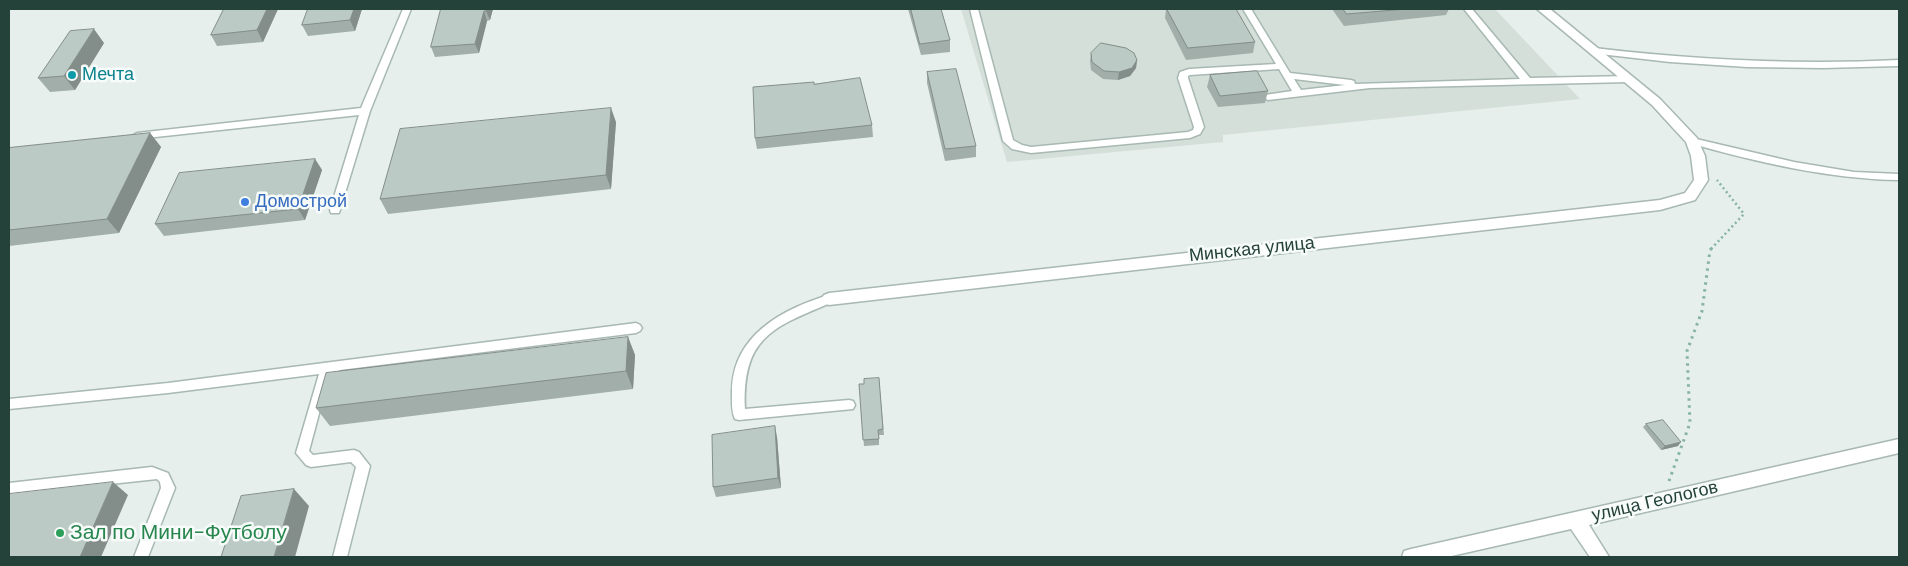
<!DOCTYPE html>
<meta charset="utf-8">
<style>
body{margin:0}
#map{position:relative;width:1908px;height:566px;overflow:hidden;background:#e6efeb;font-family:"DM Sans",sans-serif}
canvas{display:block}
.frame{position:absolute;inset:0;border:10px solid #24423a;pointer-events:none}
</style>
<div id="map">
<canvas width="1908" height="566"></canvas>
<div class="frame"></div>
</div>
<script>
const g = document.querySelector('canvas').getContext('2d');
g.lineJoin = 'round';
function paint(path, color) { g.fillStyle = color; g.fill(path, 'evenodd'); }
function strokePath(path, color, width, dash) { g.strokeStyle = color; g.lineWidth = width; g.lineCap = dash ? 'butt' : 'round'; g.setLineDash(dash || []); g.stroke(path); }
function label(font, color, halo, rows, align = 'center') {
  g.font = font + ' "DM Sans",sans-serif'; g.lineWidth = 5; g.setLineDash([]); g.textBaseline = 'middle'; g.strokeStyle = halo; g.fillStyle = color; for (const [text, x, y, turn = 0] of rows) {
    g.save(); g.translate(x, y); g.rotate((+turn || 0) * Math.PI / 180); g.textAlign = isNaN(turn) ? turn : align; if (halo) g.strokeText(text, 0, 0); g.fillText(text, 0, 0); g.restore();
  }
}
paint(new Path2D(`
 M961 9H1495L1580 99 1223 135V142L1007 162Z`), '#d4dfda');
const lane = new Path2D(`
 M403 9H411L370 111 339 213H331L330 210 359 115 137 139 132 136 137 133 361 108Z
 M970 9H978L1013 140 1022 145 1031 147 1188 132 1193 130 1194 127 1178 78 1180 72 1189 69 1276 64 1243 9H1251L1290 73 1351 80 1354 81 1355 84 1520 79 1464 9H1472L1530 78 1629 76 1634 79 1629 82 1370 88 1268 100 1263 97 1265 95 1292 91 1279 69 1190 75 1188 76V78L1204 127 1200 134 1190 138 1031 153 1012 149 1003 141ZM1294 79 1345 85 1301 90Z
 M1594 48C1696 60 1797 65 1899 60V66L1823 68 1747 67 1670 62 1591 53V49Z
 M1692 138 1794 162 1854 172 1899 174V180C1828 179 1757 162 1689 143L1687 141Z
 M829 295 833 296 835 299 833 302C773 327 742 337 745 409L849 400 853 401 855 405 853 409 739 420 735 419C731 411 732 400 732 392 732 336 782 309 829 295Z
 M636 323 640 325 642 328 640 331 636 333 340 370 328 380 309 451 313 455 354 450 359 452 370 466 347 557H333L356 467 351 462 311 467 306 465 296 453 319 374 168 393 9 409V399L168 383Z
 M152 467 168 473 175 488 148 557H134L161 488 160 482 157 479 9 495V483Z`);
const street = new Path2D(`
 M1537 9H1550L1660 99 1697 138 1705 156 1708 180 1695 200 1660 210 829 305 824 303 821 299 824 295 829 293 1660 200 1685 193 1694 180 1691 156 1686 142 1673 128 1652 105Z
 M1899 439V453L1589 525 1609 557H1590L1571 529 1447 557H1402L1404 551 1411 549Z`);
strokePath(lane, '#a8b8b2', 3);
strokePath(street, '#a8b8b2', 3);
strokePath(new Path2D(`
 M1711 249 1744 214 1717 180`), '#86b3a5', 2.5, [2, 3]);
strokePath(new Path2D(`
 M1669 481 1690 423 1687 351 1702 311 1710 250 1712 248`), '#86b3a5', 3, [2.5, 4.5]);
paint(lane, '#fff');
paint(street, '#fff');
paint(new Path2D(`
 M224 9H278L263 42 217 46 211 35Z
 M308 9H362L355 31 308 36 302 25Z
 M441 9H493L490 20 487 21 479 53 435 57 431 47Z
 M908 9H941L950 40V52L921 55Z
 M1166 9H1236L1255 42 1253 53 1186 60 1165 18Z
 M1332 9H1449L1446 15 1344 26Z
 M104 43 75 90 50 92 38 78Z
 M1091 53 1137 60 1136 68 1130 76 1118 80 1103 79 1091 70 1090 61Z
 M927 72 976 146V157L945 161 927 83Z
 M1210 75 1268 91 1265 103 1218 107 1207 87Z
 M814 84 872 125 873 137 757 149 755 138Z
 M616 122 611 189 388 214 380 199Z
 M150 133 161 147 119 233 9 246V148Z
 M315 159 322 170 305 220 164 236 155 224Z
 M628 337 635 355 633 389 330 426 316 408Z
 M879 378 884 435H879V445L864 446 859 384H864Z
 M1646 424 1678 446 1661 450 1643 427Z
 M777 437 781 488 716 497 713 487Z`), '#a1aea9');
paint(new Path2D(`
 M267 9H278L263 42 257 30Z
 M354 9H362L355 31 350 20Z
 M487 9H493L490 20 486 11Z
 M484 11 487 21 479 53 475 44Z
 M94 29 104 43 75 90 64 76Z
 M1137 60 1136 68 1130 76 1118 80 1119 72Z
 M611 108 616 122 611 189 606 175Z
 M150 133 161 147 119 233 107 219Z
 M315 159 322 170 305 220 298 209Z
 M628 337 635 355 633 389 626 371Z
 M775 426 777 437 781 488 778 478Z
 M1681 442 1678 446 1661 450 1665 446Z
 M113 482 128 495 101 557H80Z
 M294 489 309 506 295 557H274Z`), '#838d89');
const building = new Path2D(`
 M224 9H267L257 30 211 35Z
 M308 9H354L350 20 302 25Z
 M441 9H487L486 11H484L475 44 431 47Z
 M911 9H941L950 40 920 44Z
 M1167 9H1236L1255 42 1188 48Z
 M1343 9H1406L1347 14Z
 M94 29 64 76 38 78 70 31Z
 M1101 43 1126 48 1134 53 1137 60 1132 68 1119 72 1104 71 1092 62 1091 53Z
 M956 69 976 146 945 149 927 72Z
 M1257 71 1268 91 1220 96 1210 75Z
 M860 78 872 125 755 138 753 87 814 82V84Z
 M611 108 606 175 380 199 400 129Z
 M150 133 107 219 9 230V148Z
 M315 159 298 209 155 224 179 173Z
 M628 337 626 371 316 408 326 373Z
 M879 378 883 429 878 430 879 439 863 440 859 384H864V379Z
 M1663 420 1681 442 1665 446 1646 424Z
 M775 426 778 478 713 487 712 435Z
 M113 482 80 557H9V494Z
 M294 489 274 557H221L241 496Z`);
paint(building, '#bbcac4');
strokePath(building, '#838d89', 1);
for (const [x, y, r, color] of [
 [72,75,5,"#0f9aa8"],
 [245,202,5,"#3f7fe0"],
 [60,533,5,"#2e9e5b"]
]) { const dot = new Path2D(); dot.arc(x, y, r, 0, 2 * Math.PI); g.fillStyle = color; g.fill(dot); strokePath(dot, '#f7fbf9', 2); }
label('18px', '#0d838f', '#f7fbf9', [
 ["Мечта",82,75]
], 'left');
label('18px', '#366cbe', '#f7fbf9', [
 ["Домострой",255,202]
], 'left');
label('18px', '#24423a', '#f7fbf9', [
 ["Минская улица",1252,250,-6],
 ["улица Геологов",1655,502,-13]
]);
label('21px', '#27864d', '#f7fbf9', [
 ["Зал по Мини-Футболу",70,533]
], 'left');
</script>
